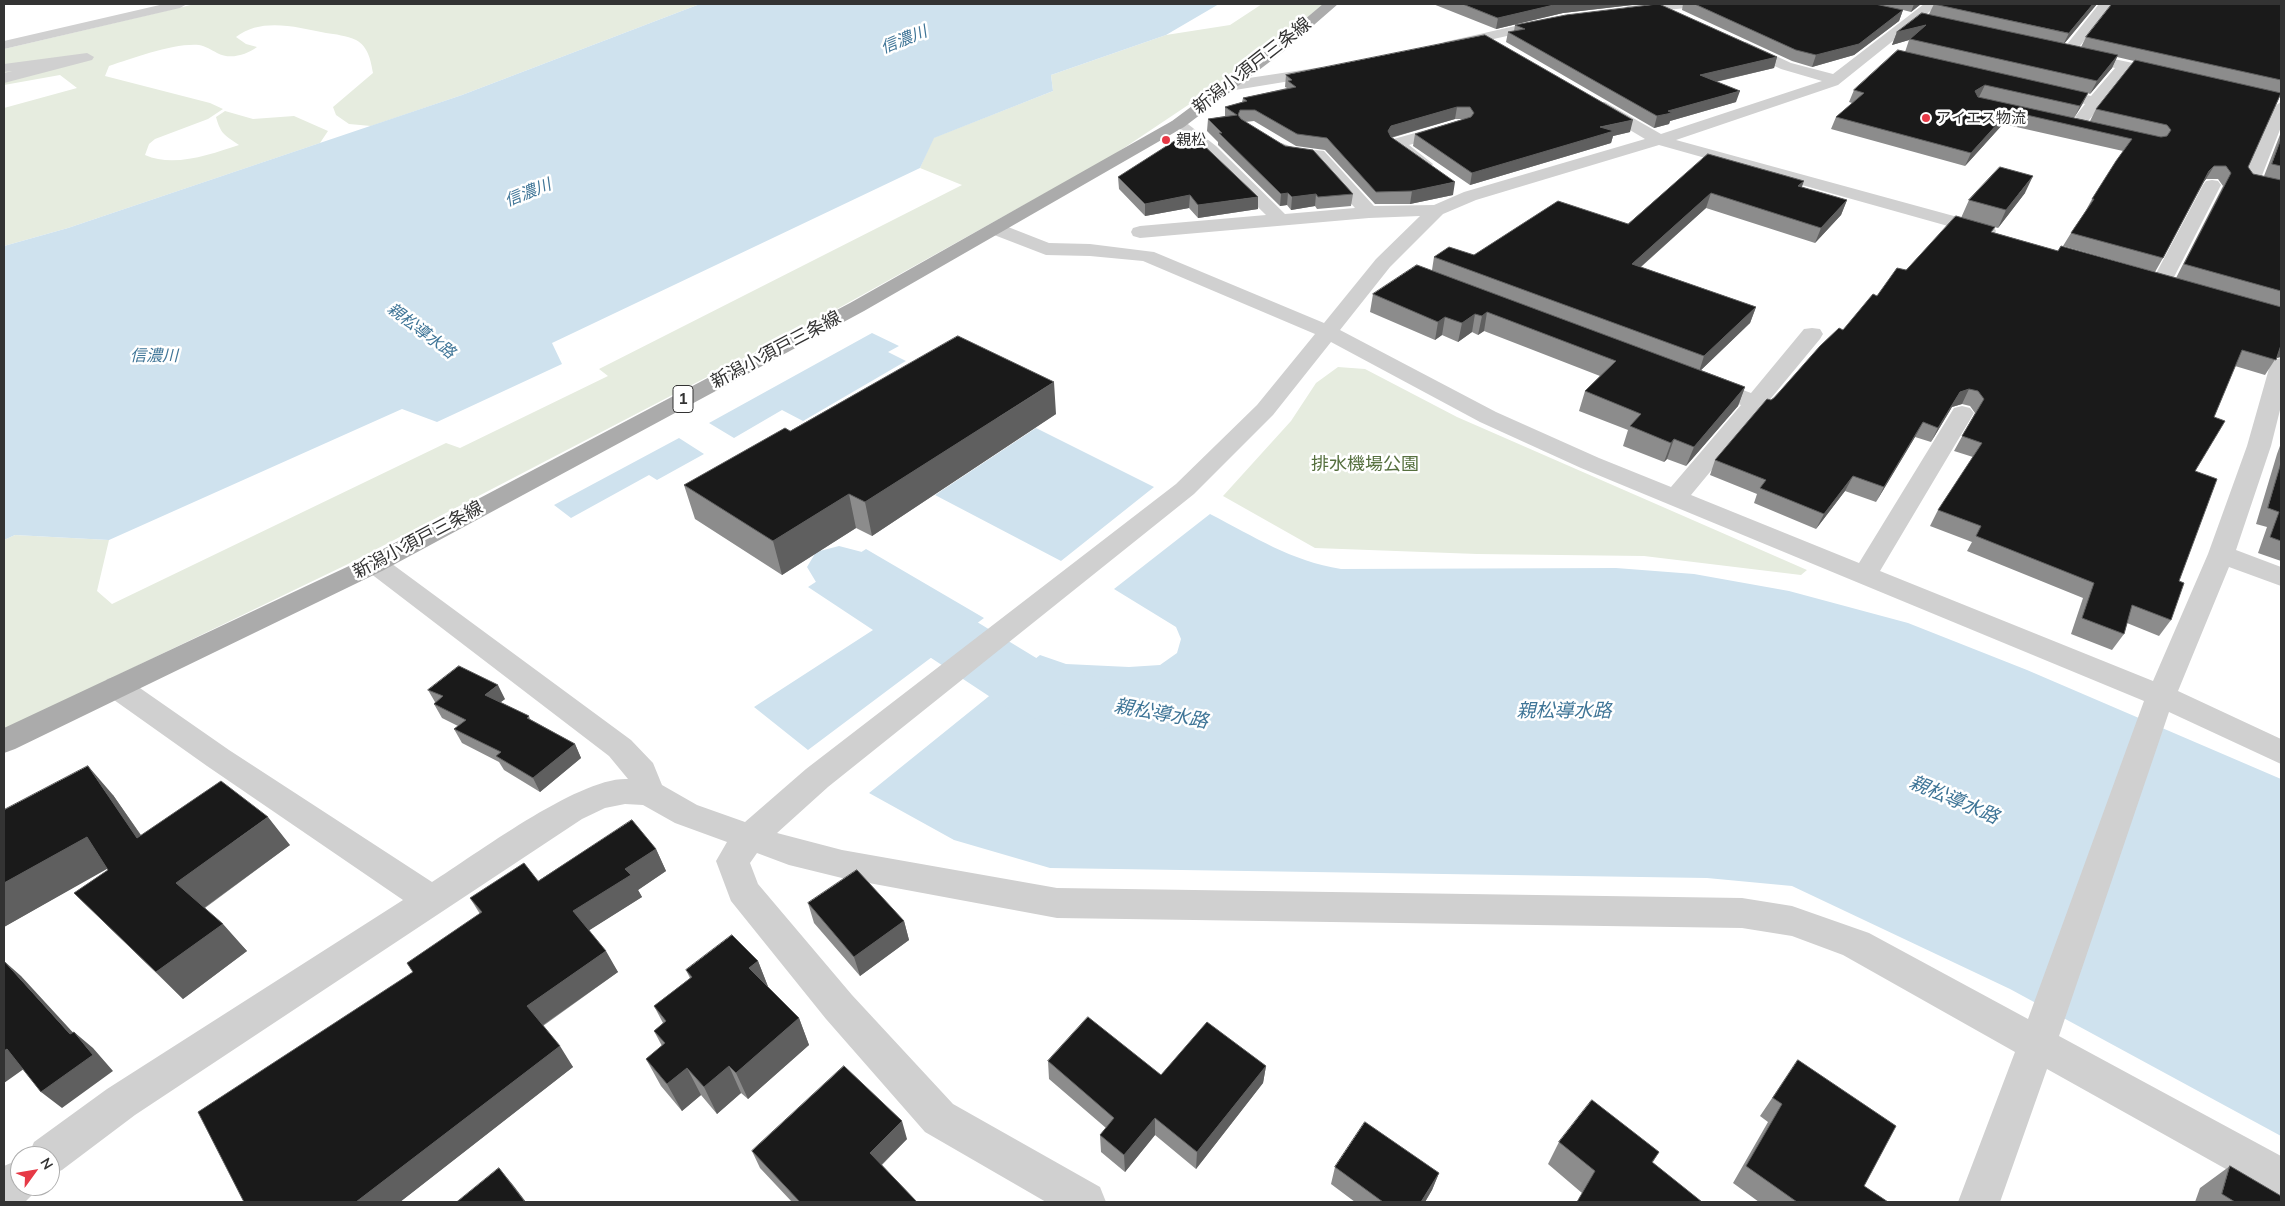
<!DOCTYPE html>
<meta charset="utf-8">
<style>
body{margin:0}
#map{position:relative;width:2285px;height:1206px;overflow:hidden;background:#fff;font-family:Mulish,sans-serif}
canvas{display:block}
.frame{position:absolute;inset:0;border:5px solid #333;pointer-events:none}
.north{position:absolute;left:10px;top:1146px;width:50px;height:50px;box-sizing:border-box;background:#fff;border:1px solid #adadad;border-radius:50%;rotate:58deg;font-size:14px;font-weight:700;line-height:20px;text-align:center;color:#333}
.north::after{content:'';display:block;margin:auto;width:18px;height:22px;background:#e63946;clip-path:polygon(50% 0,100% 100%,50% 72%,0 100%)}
</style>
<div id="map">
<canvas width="2285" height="1206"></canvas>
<div class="frame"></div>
<div class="north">N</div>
</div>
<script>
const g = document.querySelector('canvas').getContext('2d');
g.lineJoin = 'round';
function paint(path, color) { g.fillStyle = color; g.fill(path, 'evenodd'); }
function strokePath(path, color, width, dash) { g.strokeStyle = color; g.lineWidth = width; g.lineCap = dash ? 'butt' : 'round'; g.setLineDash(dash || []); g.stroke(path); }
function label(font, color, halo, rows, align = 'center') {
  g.font = font + ' Mulish,"Noto Sans JP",sans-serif'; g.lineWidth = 5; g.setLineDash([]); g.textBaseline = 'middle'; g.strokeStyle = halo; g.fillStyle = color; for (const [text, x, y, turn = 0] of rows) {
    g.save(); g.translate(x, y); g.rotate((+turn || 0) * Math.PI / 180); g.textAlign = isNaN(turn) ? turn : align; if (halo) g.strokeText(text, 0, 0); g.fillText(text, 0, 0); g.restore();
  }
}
paint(new Path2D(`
 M195 4H700L462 95 371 126 349 124 336 115 333 107 373 73C371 61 368 46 356 40 347 36 335 34 326 33 297 27 261 17 236 37L246 44 257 47C246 55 230 60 217 53 212 50 205 46 199 45 173 43 134 58 109 66L105 76 210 103 223 109 208 119 155 139 149 144 145 155C174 168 211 154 239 145 225 135 221 135 216 117L225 111 253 119 294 116 328 131 320 143 68 228 4 246V108L77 88 60 75 4 85V49Z
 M1262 4H1324L1236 73 1112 156 828 314 346 565 4 730V540L15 535 109 540 97 591 112 604 446 443 460 448 608 376 599 369 962 185 920 168 933 138 1053 91 1051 75 1166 35 1230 25Z
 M1338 367 1365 369 1457 417 1807 570 1801 575 1644 556 1477 554 1315 548 1223 496 1291 421 1316 383Z`), '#e6ecdf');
paint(new Path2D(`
 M700 4H1219L1166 35 1051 75 1053 91 934 138 920 168 552 343 562 364 437 422 402 409 109 540 15 535 4 540V246L68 228 462 95Z
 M872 333 899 346 888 352 906 361 803 421 782 410 734 438 709 423Z
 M1036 428 1154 487 1061 561 935 495Z
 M679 438 704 454 657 480 649 475 571 518 554 505Z
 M1210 514C1255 537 1291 561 1341 569L1616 568 1694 574 1789 591 1908 623 2027 670 2281 779V1136L2010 989 1792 886 1707 878 1050 868 954 840 869 793 1040 655 1066 664 1129 667 1160 665 1177 653 1181 639 1176 627 1114 589Z
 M866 549 984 618 808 750 754 707 873 630 808 587Z`), '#cfe2ee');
paint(new Path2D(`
 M839 546 862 552 1056 670 1097 677 1122 685 1133 704 1122 723 1097 731 1038 719 1013 712 816 582 807 567 816 552Z`), '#cfe2ee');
paint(new Path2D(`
 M164 4H187L180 8 4 49V41Z
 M1649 4H1693L1686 8 1628 14 1621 10 1628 6Z
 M1924 4H1939L1838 85 1676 140 1994 227 1996 231 1994 235H1980L1659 145 1476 200 1443 214 1390 267 1340 330 1496 412 1599 458 1671 487 1741 405 1697 389 1694 384 1697 379C1714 375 1735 387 1751 393L1804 329 1812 328 1820 329 1823 334 1820 339 1691 495 1859 563 1954 408 1962 406 1970 408 1974 413 1880 571 2153 681 2208 554 2247 446 2270 365 2273 360 2281 358V406L2271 446 2236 550 2281 567V586L2229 567 2178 691 2281 739V764L2169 712 2059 1036 2281 1156V1198L2267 1192 2047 1069 2000 1202H1958L2015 1052 1843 955 1792 936 1742 928 1057 918 842 878 789 865 757 853 750 863 758 884 852 995 953 1104 1100 1187 1106 1202H1046L925 1132 826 1019 731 901 716 861 727 842 675 823 643 805 625 804 605 808 582 819 135 1115 62 1170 50 1175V1156H28L34 1142 107 1089 403 900 207 766 107 695 102 687 107 679 117 676 127 679 229 750 432 882C475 855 580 776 628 779L609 756 366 570 362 564 366 558 375 555 384 558 631 740 653 763 662 785 697 805 745 822 806 769 1176 484 1257 405 1315 334 1143 261 1090 256 1046 255 989 233 987 229 989 225H1003L1049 243 1090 244 1154 252 1324 323 1376 259 1420 216 1369 218 1140 238 1133 236 1131 232 1133 228 1140 226 1266 215 1204 154 1172 127 1170 124 1172 121H1184L1216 146 1285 214 1355 208 1313 160C1300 159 1282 160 1274 148L1276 144 1282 143 1295 148 1324 151 1374 206 1434 205 1464 192 1645 139 1593 108 1591 105 1593 102H1605L1661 134 1822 81 1781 69 1736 48 1734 45 1736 42H1746L1791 63 1833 74ZM1331 342 1480 422 1581 468 2144 701 2028 1019 1869 933 1792 906 1742 898 1057 888 842 850 777 833 828 787 1194 494 1273 415Z
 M2099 4H2113L2076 51 2166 70 2174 75 2166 80 2128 71 2089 120 2083 122 2075 117 2085 104 2042 94 2039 91 2047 86 2091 96 2115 68 2072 56H2062L2060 53Z
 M1551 18 1558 22 1556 25 1449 49 1442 45 1444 42Z
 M87 53 94 57 92 60 4 83V73L12 71 4 72V64Z
 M1322 67 1330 72 1327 75 1229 91 1221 86 1229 81Z
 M2281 102V127L2261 178 2281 183V193L2245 185 2242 181 2273 107Z
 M1451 123 1457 125 1459 128 1457 131 1409 145 1433 164 1430 168H1418L1388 144 1390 140Z
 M2212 180 2218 181 2221 185 2172 281 2169 285 2162 287 2155 285 2152 281 2203 185 2206 181Z
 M20 1159V1186H38L34 1193 25 1202H4V1166Z`), '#d0d0d0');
paint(new Path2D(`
 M1323 4H1338L1284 51 1184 127 864 311 384 570 15 749 4 753V728L366 558 850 303 1172 121 1274 45Z`), '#ababab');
paint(new Path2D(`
 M1433 4H1641L1563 13 1496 29Z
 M1683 4H1921L1911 12 1903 10 1899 21 1854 55 1812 67 1792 61 1682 10Z
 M1934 4H2097L2064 44 2081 47 2086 37 2281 4V94L2248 167 2253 174 2264 176 2281 132V357L2276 358 2265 375 2235 366 2214 417 2195 471 2179 581 2171 620 2159 636 2127 623 2124 634 2112 650 2071 634 2083 598 1967 551 1972 542 1930 526 1938 510 1973 457 1954 451 1975 413 1970 406 1962 404 1952 407 1931 442 1915 437 1876 502 1845 491 1816 529 1754 503 1757 494 1710 475 1715 460 1771 400 1843 330 1877 296 1906 270 1992 232 2058 251 2176 278 2223 186 2218 179H2206L2204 182 2163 258 2155 272 2063 246 2071 233 2085 212 2092 199 2123 151 2003 124 1965 166 1831 129 1836 117 1852 103 1849 102 1854 90 1905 52 1909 40 1892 45 1897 32 1929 14ZM2117 57 2134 61 2096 109 2090 121 2074 118 2088 93 2090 94 2112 68Z
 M1515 25 1777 57 1774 68 1716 82 1736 102 1670 121 1669 124 1654 128 1506 42 1508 32 1514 31Z
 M1286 75 1630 132 1613 136 1611 143 1470 185 1413 146 1415 134 1463 119H1455L1391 138 1453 195 1410 204H1375L1325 150 1296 146 1254 121 1245 122 1353 194 1351 206 1317 209 1315 206 1291 210 1287 205 1280 206 1218 145V142L1207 131 1208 119 1225 116V107L1242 102 1243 98 1287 88 1285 87Z
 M1708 154 1802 188 1847 200 1841 215 1815 243 1706 208 1641 267 1756 307 1750 323 1701 370 1745 387 1738 406 1686 466 1667 459 1664 462 1623 446 1628 430 1579 411 1585 391 1600 376 1484 331 1478 335 1472 332 1458 342 1442 335 1435 340 1370 312 1373 294 1432 270 1434 257 1474 255 1628 224Z
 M1118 177 1258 209 1198 218 1189 208 1145 216 1119 189Z
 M2025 193 1998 228 1961 218 1969 200Z
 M1056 414 872 536 856 528 782 575 695 519 684 485 790 431Z
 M2281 443V561L2258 553 2267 527 2256 524 2277 454Z
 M428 690 505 699 500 702 529 716 530 719 575 744 581 758 540 792 504 770 499 762 462 743 454 729 458 726 442 718 434 704 435 702Z
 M113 795 141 835 290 845 205 908 247 951 183 999 74 893 108 870 107 868 4 927V810Z
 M656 849 666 871 638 890 642 897 589 930 618 972 543 1026 573 1067 400 1202H244L413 972 480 914 470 898 538 881Z
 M808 903 904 921 909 940 860 976 814 923Z
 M758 961 768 987 799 1018 809 1045 748 1099 741 1093 717 1114 701 1095 682 1111 661 1086 646 1059 662 1046 654 1031 663 1023 654 1006 690 978 686 970Z
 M1798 1060 1864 1186 1888 1202H1759L1733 1183 1768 1122 1760 1116 1785 1079Z
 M1048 1061 1161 1075 1266 1066 1263 1083 1196 1169 1155 1135 1125 1172 1101 1152 1100 1135 1106 1128 1049 1079Z
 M907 1139 882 1165 917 1202H792L760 1168 752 1151Z
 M1559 1142 1659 1152 1653 1162 1582 1193 1548 1164Z
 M2230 1166 2281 1202H2195L2200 1188Z
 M1335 1167 1439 1173 1432 1190 1425 1202H1355L1331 1184Z`), '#8c8c8c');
paint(new Path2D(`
 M1558 4H1641L1563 13 1496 29 1498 18Z
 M1914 4H1921L1911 12Z
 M2093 4H2097L2063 45 2069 33Z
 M1903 10 1899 21 1854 55 1812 67 1816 55Z
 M1926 25 1909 40 1892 45 1897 32Z
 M2118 55 2112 68 2090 94 2097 81Z
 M1777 57 1774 68 1697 86 1700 75Z
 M1985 85 1979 97 1969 104 1975 91Z
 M1740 91 1736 102 1670 121 1669 124 1654 128 1657 116 1668 111Z
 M2088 93 2082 105 2074 118 2080 106Z
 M1457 107 1455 119 1389 138 1388 131 1391 126Z
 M2009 111 2003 124 1965 166 1971 153Z
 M1633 120 1630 132 1613 136 1611 143 1470 185 1472 173 1600 127Z
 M2214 166 2206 179 2202 184 2209 171Z
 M2033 176 2025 193 1998 228 2006 210Z
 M1804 181 1799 195 1798 186Z
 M1455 182 1453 195 1410 204 1412 191Z
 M1288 193 1287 205 1280 206 1281 194Z
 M1711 193 1706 208 1627 279 1632 264Z
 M1316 194 1315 206 1291 210 1292 197Z
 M1190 195 1189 208 1145 216V204Z
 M1258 197V209L1198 218V205Z
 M1847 200 1841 215 1815 243 1821 228Z
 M1756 307 1750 323 1699 372 1704 356Z
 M1487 312 1484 331 1478 335 1482 316Z
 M1475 314 1472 332 1458 342 1462 323Z
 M1445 317 1442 335 1435 340 1438 322Z
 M2281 345V357L2271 359Z
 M1054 382 1056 414 872 536 865 502Z
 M1745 387 1738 406 1686 466 1694 447Z
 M1969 389 1962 404 1952 407 1931 442 1938 428 1960 392Z
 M1923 422 1915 437 1876 502 1884 487Z
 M1674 439 1667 459 1664 462 1671 443Z
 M1853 476 1845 491 1816 529 1824 514Z
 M849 494 856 528 782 575 773 541Z
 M498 685 505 699 492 709 485 695Z
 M575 744 581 758 540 792 533 778Z
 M88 766 113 795 162 866 137 838Z
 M268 817 290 845 201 910 176 883Z
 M87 837 114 865 4 927V883Z
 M656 849 666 871 638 890 642 897 585 933 573 911 625 869Z
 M904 921 909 940 860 976 854 957Z
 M223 924 247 951 183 999 156 972Z
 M606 951 618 972 540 1027 527 1006Z
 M4 961 21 976 90 1051 70 1034Z
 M758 961 769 989 749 968Z
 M799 1018 809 1045 748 1099 736 1073Z
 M74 1032 93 1048 113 1071 62 1108 41 1092Z
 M560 1046 573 1067 400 1202H356Z
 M7 1049 28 1066 4 1083V1051Z
 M729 1066 741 1093 717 1114 704 1087Z
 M1266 1066 1263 1083 1196 1169 1197 1152Z
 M687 1068 701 1095 682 1111 667 1084Z
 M1155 1118V1135L1125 1172 1124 1155Z
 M902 1121 907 1139 876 1170 870 1153Z
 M499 1168 513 1185 526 1202H525Z
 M1439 1173 1432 1190 1425 1202H1421Z`), '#5f5f5f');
const building = new Path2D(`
 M1463 4H1558L1498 18Z
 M1659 4 1777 57 1700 75 1740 91 1668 111 1672 113 1657 116 1508 32 1525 29 1515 25 1566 15Z
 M1695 4H1875L1903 10 1859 44 1816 55 1796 50Z
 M1934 4H2093L2069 33Z
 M2112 4H2281V80L2086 37Z
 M1922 13 2118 55 2097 81 1910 39 1926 25 1897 32Z
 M1485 35 1633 120 1600 127 1614 131 1472 173 1415 134 1471 117 1474 113 1470 107H1457L1391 126 1388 131 1391 137 1455 182 1412 191 1376 192 1327 138 1297 134 1255 110H1240L1238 115 1241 119 1285 146 1313 150 1353 194 1318 197 1316 194 1292 197 1288 193 1281 194 1219 133H1222L1208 119 1237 115 1225 107 1247 101 1243 98 1296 87 1288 81 1292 80 1286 75Z
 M1898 50 2088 93 2080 106 1985 85 1975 91 1978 97 2161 137 2167 136 2171 130 2167 125 2096 109 2135 60 2281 93 2248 167 2253 174 2281 180V291L2184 264 2231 173 2226 166H2214L2209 171 2163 258 2071 233 2094 199H2092L2116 161 2132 139 2009 111 1971 153 1836 117 1864 93 1854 90Z
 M1195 137 1258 197 1198 205 1190 195 1145 204 1118 177 1176 140Z
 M2281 139V166L2272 164Z
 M1708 154 1804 181 1798 186 1847 200 1821 228 1711 193 1632 264 1756 307 1704 356 1434 257 1449 247 1474 255 1558 201 1628 224Z
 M2000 167 2033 176 2006 210 1969 200Z
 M1956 216 1995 227 1991 232 2058 251 2061 246 2281 307V345L2276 360 2242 350 2214 417 2225 421 2195 471 2217 479 2179 581 2184 583 2171 620 2132 605 2124 634 2082 618 2094 583 1976 536 1981 526 1938 510 1982 443 1962 436 1984 399 1978 391 1969 389 1960 392 1938 428 1923 422 1884 487 1853 476 1824 514 1760 488 1766 480 1715 460 1767 399 1771 400 1774 398 1820 346 1839 328 1843 330 1873 294 1877 296 1897 268 1906 270Z
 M1417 265 1745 387 1694 447 1674 439 1671 443 1630 426 1641 414 1585 391 1616 361 1487 312 1482 316 1475 314 1462 323 1445 317 1438 322 1373 294Z
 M958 336 1054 382 865 502 849 494 773 541 684 485 785 428 790 431Z
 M2281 463V541L2270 537 2279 512 2268 508Z
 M459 666 498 685 485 695 529 716 527 718 575 744 533 778 496 756 501 752 454 729 466 720 434 704 443 696 428 690Z
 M88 766 137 838 221 781 268 817 176 883 223 924 156 972 74 893 108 870 87 837 4 883V810Z
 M632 820 656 849 625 869 631 875 573 911 606 951 527 1006 560 1046 356 1202H244L198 1112 413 972 407 963 482 912 470 898 524 863 538 881Z
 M857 870 904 921 854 957 808 903Z
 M732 935 758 961 749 968 799 1018 736 1073 729 1066 704 1087 687 1068 667 1084 646 1059 665 1043 654 1031 666 1021 654 1006 692 977 686 970Z
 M4 961 70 1034 74 1032 93 1055 41 1092 7 1049 4 1051Z
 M1088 1017 1161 1075 1207 1022 1266 1066 1197 1152 1155 1118 1124 1155 1100 1135 1114 1118 1048 1061Z
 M1798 1060 1896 1126 1864 1186 1888 1202H1797L1746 1166 1782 1104 1773 1098Z
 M844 1066 902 1121 870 1153 917 1202H800L752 1151Z
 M1592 1100 1659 1152 1652 1162 1702 1202H1577L1595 1171 1559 1142Z
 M1365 1122 1439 1173 1421 1202H1383L1335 1167Z
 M2230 1166 2281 1196V1202H2235L2222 1194Z
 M499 1168 525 1202H457Z`);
paint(building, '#1a1a1a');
strokePath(building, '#5f5f5f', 1);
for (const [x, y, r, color] of [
 [1926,118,5,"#e63946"],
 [1166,140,5,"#e63946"]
]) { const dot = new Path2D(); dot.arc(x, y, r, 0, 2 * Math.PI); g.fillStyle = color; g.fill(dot); strokePath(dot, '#fff', 2); }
label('15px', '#333', '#fff', [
 ["アイエス物流",1936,118],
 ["親松",1176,140]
], 'left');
label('italic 16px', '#3f7597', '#fff', [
 ["信濃川",904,40,-22],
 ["信濃川",528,193,-22],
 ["親松導水路",421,331,37],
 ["信濃川",154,356]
]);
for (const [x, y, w] of [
 [683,399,20]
]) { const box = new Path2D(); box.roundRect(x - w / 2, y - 13.5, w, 27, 4); g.fillStyle = '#fff'; g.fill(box); strokePath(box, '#333', 1); }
label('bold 16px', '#333', null, [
 ["1",683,399]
]);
label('18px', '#333', '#fff', [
 ["新潟小須戸三条線",1252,66,-38],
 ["新潟小須戸三条線",776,350,-28],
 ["新潟小須戸三条線",418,540,-28]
]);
label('18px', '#56703f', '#fff', [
 ["排水機場公園",1365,465]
]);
label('italic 19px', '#3f7597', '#fff', [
 ["親松導水路",1564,711],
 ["親松導水路",1161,714,10],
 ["親松導水路",1954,800,23]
]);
</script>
